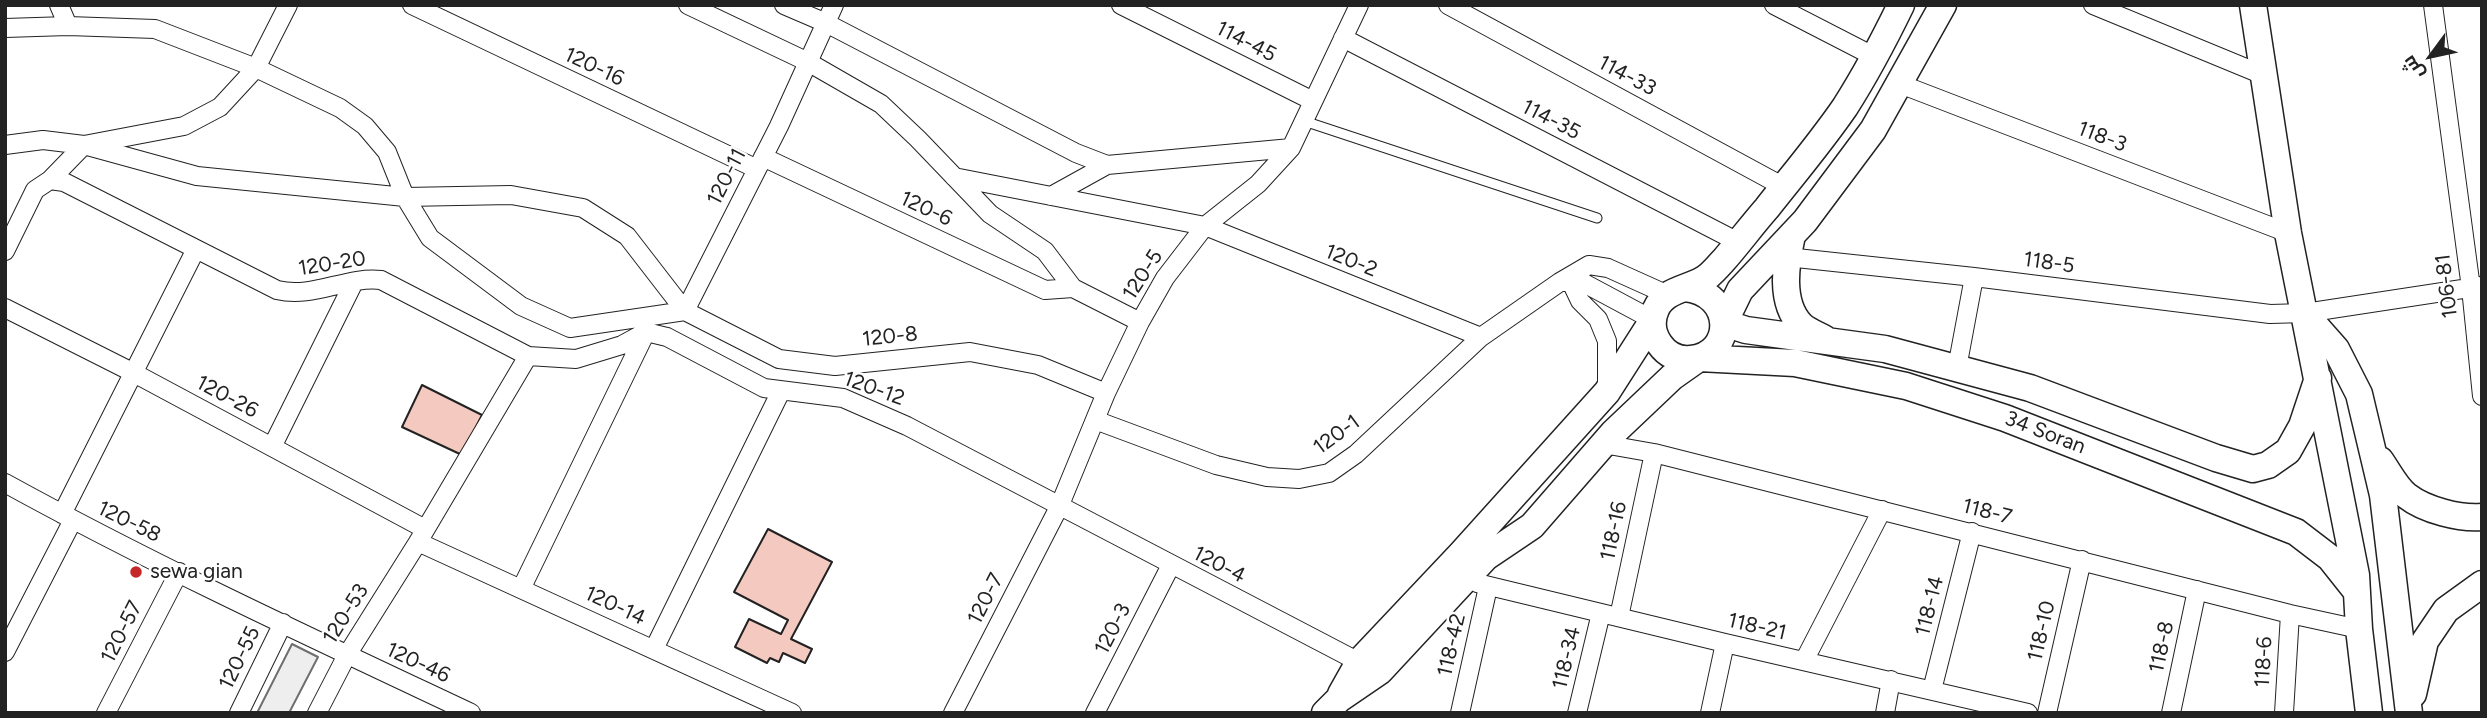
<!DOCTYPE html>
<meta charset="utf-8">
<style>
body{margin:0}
#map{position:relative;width:2487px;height:718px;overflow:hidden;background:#fff;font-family:Figtree,Cairo,sans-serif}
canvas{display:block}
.frame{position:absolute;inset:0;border:7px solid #222;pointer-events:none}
.north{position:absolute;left:2396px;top:21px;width:70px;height:70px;-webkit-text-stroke:5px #fff;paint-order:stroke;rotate:237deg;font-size:19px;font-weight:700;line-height:28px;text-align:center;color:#222}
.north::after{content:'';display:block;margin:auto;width:24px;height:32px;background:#222;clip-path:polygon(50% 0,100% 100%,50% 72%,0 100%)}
</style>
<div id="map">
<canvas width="2487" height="718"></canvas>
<div class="frame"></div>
<div class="north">ش</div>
</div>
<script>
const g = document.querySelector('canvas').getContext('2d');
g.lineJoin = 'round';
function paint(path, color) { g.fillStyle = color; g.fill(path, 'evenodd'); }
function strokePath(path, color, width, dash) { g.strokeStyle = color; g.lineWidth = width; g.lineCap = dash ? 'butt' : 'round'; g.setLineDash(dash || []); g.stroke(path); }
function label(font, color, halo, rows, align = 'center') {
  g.font = font + ' Figtree,sans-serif'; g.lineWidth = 5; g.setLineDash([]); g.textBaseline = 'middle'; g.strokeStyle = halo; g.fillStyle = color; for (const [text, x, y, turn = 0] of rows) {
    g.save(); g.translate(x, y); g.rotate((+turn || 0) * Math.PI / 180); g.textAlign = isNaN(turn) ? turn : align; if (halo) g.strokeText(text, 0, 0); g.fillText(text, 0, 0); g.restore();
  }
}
const green = new Path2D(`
 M292 644 318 657 289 713H257Z`);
paint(green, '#eee');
strokePath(green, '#6f6f6f', 2);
const building = new Path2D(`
 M422 385 482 415 462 455 402 427Z
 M768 529 832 562 791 639 812 649 805 663 783 653 779 662 770 658 767 663 735 647 749 619 781 634 788 620 734 592Z`);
paint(building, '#f3c9c0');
strokePath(building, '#222', 2);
const service = new Path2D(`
 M1304 121 1597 218`);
const minor = new Path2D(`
 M59 5 68 26
 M412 5 757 169
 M688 5 808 62 881 104 918 139 990 214 1045 251 1073 288 1140 322
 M784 5 826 23 1076 153 1107 165 1291 148
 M1121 5 1313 101
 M1448 5 1784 187
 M1774 5 1875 57
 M2093 5 2263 75
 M2433 5 2471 288 2482 396
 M5 28 68 26 155 29 256 68 340 108 365 126 387 152 405 197 430 238 521 306 570 328 685 311
 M1343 38 1738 242
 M1900 84 2288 233
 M5 145 43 140 84 145 197 176 405 197 511 195 583 208 627 236 685 311 779 359 835 366 970 352 1038 365 1106 393
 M763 157 1045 290 1073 288
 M954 177 1205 226 1481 337
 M50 180 84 145 184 126 220 107 256 68 288 5
 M1051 196 1107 165
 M5 251 35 190 50 180 64 182 277 290C313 299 346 276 381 280L528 356 576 359 622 345 646 332 667 337 764 388 843 398 907 426 1359 662
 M1787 257 1974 277 2270 314 2305 313 2482 286
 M1564 282H1582L1653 320
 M1571 282 1580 301 1598 319 1607 341V390
 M5 308 132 372 425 529
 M685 311 779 126 834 5
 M1957 368 1974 277
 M1095 420 1216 465 1267 477 1299 479 1329 473 1356 454 1481 337 1560 282 1589 265 1608 268 1668 295
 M1603 444 1654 453 2290 614 2359 629
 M272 447 354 282
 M5 483C156 566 314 639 471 713
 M62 514 196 249
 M418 542 792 713
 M1477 583 1725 643 2028 713
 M522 587 646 332
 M1619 617 1654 453
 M654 649 781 391
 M5 652 73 520
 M1804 661 1882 510
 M1932 690 1972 532
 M106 713 179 572
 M239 713 283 623
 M317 713 347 655 418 542 528 356
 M953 713 1059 507 1106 393 1140 322 1165 278 1205 226 1258 184 1291 148 1359 5
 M1095 713 1171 565
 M1460 713 1488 587
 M1577 713 1601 613
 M1710 713 1725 643
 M1885 713 1891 680
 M2047 713 2082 560
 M2171 713 2197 590
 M2284 713 2290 614`);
const secondary = new Path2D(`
 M1943 5 1873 130 1805 221 1740 290 1724 323 1746 330 1885 349 2030 388 2216 458 2253 469 2268 465 2288 451 2302 426 2318 378
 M2253 5 2288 233 2356 575 2359 629 2369 713
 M1792 235C1786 263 1779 302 1801 325 1807 331 1818 335 1825 339
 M1685 288C1735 293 1735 355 1691 359 1665 362 1645 333 1656 309 1664 290 1688 289 1704 279 1711 275 1717 267 1723 261 1738 244 1752 225 1767 208 1793 175 1821 142 1845 107 1866 74 1884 40 1901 5
 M2306 315 2336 349 2359 394 2383 495 2409 713
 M2380 460C2388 471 2396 488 2407 496 2425 510 2460 519 2482 517
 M1341 694 1359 662 1461 554 1607 392 1653 320
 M2413 694 2425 641 2446 610 2482 584
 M1325 713 1339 699 1380 671 1486 557 1532 526 1613 433 1672 377 1699 358 1795 363 1906 386 2005 418 2296 532 2330 558 2357 592`);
strokePath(service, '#222', 11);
strokePath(minor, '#222', 20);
strokePath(secondary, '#222', 29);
strokePath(service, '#fff', 9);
strokePath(minor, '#fff', 18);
strokePath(secondary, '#fff', 26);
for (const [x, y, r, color] of [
 [136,572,7,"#c62828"]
]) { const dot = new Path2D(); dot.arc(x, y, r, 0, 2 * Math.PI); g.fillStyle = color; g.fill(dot); strokePath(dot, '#fff', 2.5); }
label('21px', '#222', '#fff', [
 ["114-45",1246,42,27],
 ["120-16",594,67,25],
 ["114-33",1627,76,28],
 ["114-35",1551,120,27],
 ["118-3",2102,137,21],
 ["120-11",727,177,-63],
 ["120-6",926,209,25],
 ["120-2",1351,261,22],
 ["118-5",2049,263,8],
 ["120-20",332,264,-9],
 ["120-5",1143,275,-57],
 ["106-81",2447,286,-97],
 ["120-8",890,337,-6],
 ["120-12",874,389,20],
 ["120-26",227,397,28],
 ["34 Soran",2045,433,21],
 ["120-1",1337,435,-36],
 ["118-7",1987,512,14],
 ["120-58",129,522,26],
 ["118-16",1614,531,-78],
 ["120-4",1219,565,27],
 ["120-7",986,599,-63],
 ["120-14",615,606,25],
 ["118-14",1930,606,-76],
 ["120-53",346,614,-58],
 ["118-21",1757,627,13],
 ["120-3",1113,629,-63],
 ["118-10",2042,631,-77],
 ["120-57",122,632,-63],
 ["118-42",1452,645,-77],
 ["118-8",2162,647,-78],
 ["120-55",240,658,-64],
 ["118-34",1567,658,-77],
 ["118-6",2264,662,-87],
 ["120-46",418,663,25]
]);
label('21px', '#222', '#fff', [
 ["sewa gian",150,572]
], 'left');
</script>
